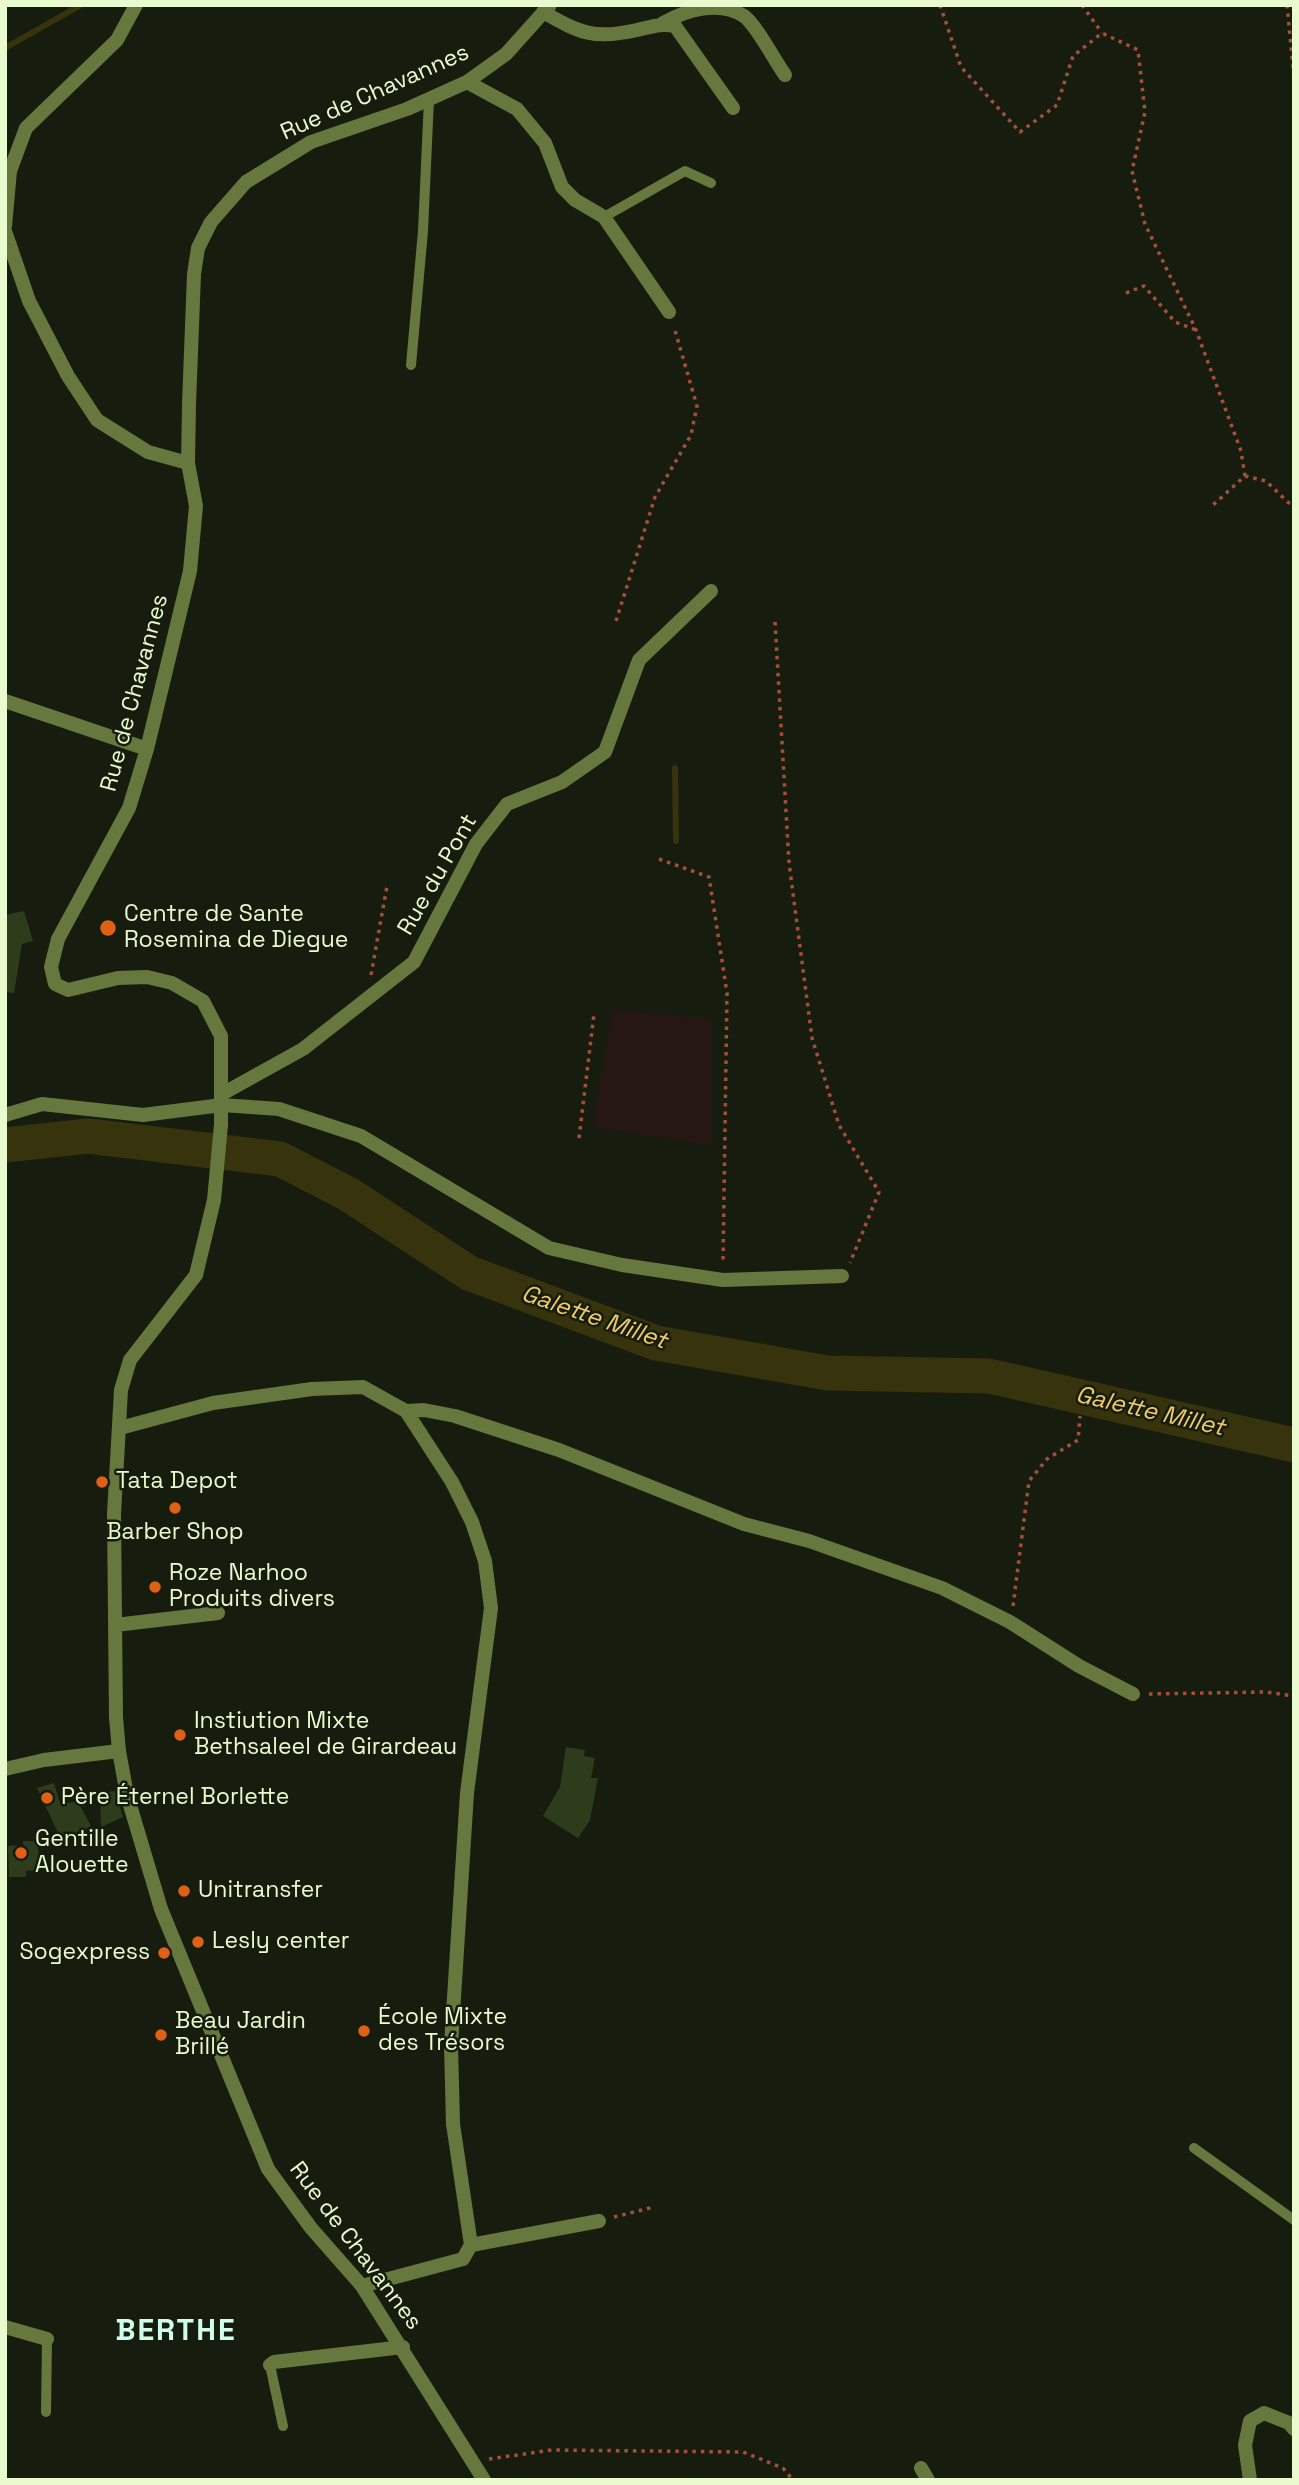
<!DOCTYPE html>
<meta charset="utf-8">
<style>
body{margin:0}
#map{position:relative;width:1299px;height:2485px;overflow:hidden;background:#171d0e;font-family:"Space Grotesk",sans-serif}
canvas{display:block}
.frame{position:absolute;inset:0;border:7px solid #eafacf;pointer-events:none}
</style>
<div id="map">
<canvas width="1299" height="2485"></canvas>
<div class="frame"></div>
</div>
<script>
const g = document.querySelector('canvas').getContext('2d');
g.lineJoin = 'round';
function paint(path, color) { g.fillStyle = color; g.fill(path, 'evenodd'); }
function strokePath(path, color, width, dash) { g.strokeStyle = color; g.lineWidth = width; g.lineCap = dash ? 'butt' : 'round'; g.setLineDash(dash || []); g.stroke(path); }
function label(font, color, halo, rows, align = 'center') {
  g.font = font + ' "Space Grotesk",sans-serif'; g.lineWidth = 5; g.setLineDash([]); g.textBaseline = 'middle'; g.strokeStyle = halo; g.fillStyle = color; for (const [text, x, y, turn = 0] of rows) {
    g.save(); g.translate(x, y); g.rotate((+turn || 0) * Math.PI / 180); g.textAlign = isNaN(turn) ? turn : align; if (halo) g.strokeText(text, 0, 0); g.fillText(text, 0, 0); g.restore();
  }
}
paint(new Path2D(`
 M613 1010 712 1019V1145L593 1127Z`), '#271712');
strokePath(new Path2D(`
 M5 48 81 5
 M675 768 676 841`), '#37330d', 6);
strokePath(new Path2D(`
 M5 1145 88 1136 280 1159 348 1194 469 1273 656 1343 828 1373 989 1376 1294 1445`), '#37330d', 35);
paint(new Path2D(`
 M24 911 33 941 22 944 14 993 5 992V915Z
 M566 1747 585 1750 584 1756 595 1758 591 1778H598L590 1820 578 1838 543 1816 560 1787Z
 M54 1783 60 1803 78 1802 91 1826 62 1841 37 1788Z
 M115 1791 123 1817 101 1827 100 1793Z
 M23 1841H38L39 1870 26 1871V1877H9L8 1846 23 1845Z`), '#2d3d1c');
strokePath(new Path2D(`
 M940 5 961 67 1020 132 1057 105 1073 56 1102 33 1138 50 1145 112 1132 171 1145 224 1196 330 1241 451 1245 476 1213 505
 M1082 5 1102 33
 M1287 5 1294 77
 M1126 293 1144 286 1175 322 1196 330
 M1245 476 1266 481 1294 508
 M616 621 655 497 691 435 697 406 674 327
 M775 622 789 863 812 1038 839 1125 879 1192 850 1263
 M659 859 709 877 727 993 723 1264
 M371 975 387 886
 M579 1138 594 1014
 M1013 1606 1029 1481 1047 1459 1078 1440 1080 1416
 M1149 1694 1266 1692 1294 1696
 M614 2217 654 2207
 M489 2459 552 2450 743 2452 783 2468 793 2480`), '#a54f39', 3.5, [3.5, 5]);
strokePath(new Path2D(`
 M604 217 685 171 711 183
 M411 365 423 231 429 99
 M1194 2148 1294 2220
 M270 2365 283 2426
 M46 2412 47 2339`), '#66783d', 10);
strokePath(new Path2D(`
 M543 12C580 33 594 40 637 30 651 27 660 23 675 26L733 108
 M663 23C686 10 719 0 744 16 758 27 774 60 785 75
 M467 82 517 109 545 143 562 187 575 200 604 217 669 312
 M5 226 10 171 26 128 117 40 136 5
 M5 231 29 301 68 376 97 420 148 452 188 463
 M5 701 147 749
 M222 1094 303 1049 414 962 476 844 507 804 562 782 605 752 639 660 711 591
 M5 1115 42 1104 143 1115 222 1105 279 1109 361 1136 549 1248 622 1265 723 1280 842 1276
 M406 1411 424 1410 455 1416 559 1450 744 1524 809 1541 942 1588 1010 1622 1079 1666 1133 1694
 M120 1428 213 1403 312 1389 363 1387 406 1411 452 1482 472 1522 485 1561 491 1608 467 1793 451 2045 453 2124 471 2245 463 2259 362 2286
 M115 1625 218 1613
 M119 1751 116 1717 114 1514 121 1390 130 1360 196 1275 214 1200 221 1125V1036L203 1001 172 983 147 977 118 978 68 990 55 984 51 967 58 939 129 808 147 749 190 571 196 506 188 463 189 404 194 274 198 248 211 222 246 182 311 142 407 109 467 82 506 54 550 5
 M471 2245 599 2221
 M5 2327 47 2339
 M270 2365 274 2362 403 2347
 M921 2468 928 2480
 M1250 2480 1245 2445 1250 2421 1264 2413 1289 2423 1294 2429`), '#66783d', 14);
strokePath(new Path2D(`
 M5 1769 44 1760 119 1751 127 1795 161 1909 268 2169 311 2228 362 2286 484 2480`), '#66783d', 14);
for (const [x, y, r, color] of [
 [108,928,9,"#e06016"],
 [102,1482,7,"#e06016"],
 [175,1508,7,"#e06016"],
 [155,1587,7,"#e06016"],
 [180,1735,7,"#e06016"],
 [47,1798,7,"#e06016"],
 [21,1853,7,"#e06016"],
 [184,1891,7,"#e06016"],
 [198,1942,7,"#e06016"],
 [164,1953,7,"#e06016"],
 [364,2031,7,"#e06016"],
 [161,2035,7,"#e06016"]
]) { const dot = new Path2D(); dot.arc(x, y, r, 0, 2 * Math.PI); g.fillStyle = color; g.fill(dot); strokePath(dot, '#171d0e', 2.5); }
label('23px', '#eafacf', '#171d0e', [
 ["Rue de Chavannes",375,93,-24],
 ["Rue de Chavannes",135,693,-75],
 ["Rue du Pont",438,875,-60],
 ["Rue de Chavannes",355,2246,53]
]);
label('23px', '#eafacf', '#171d0e', [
 ["Centre de Sante",124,915],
 ["Rosemina de Diegue",124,941],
 ["Tata Depot",116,1482],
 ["Barber Shop",175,1533,"center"],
 ["Roze Narhoo",169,1574],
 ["Produits divers",169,1600],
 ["Instiution Mixte",194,1722],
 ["Bethsaleel de Girardeau",194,1748],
 ["Père Éternel Borlette",61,1798],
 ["Gentille",35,1840],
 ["Alouette",35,1866],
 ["Unitransfer",198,1891],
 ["Lesly center",212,1942],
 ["Sogexpress",150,1953,"right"],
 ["École Mixte",378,2018],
 ["des Trésors",378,2044],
 ["Beau Jardin",175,2022],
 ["Brillé",175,2048]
], 'left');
label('italic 24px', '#f0cb67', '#171d0e', [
 ["Galette Millet",594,1318,19],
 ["Galette Millet",1150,1412,13]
]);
g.letterSpacing = '2px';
label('bold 30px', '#d1fbeb', '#171d0e', [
 ["BERTHE",176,2332]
]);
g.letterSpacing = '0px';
</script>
